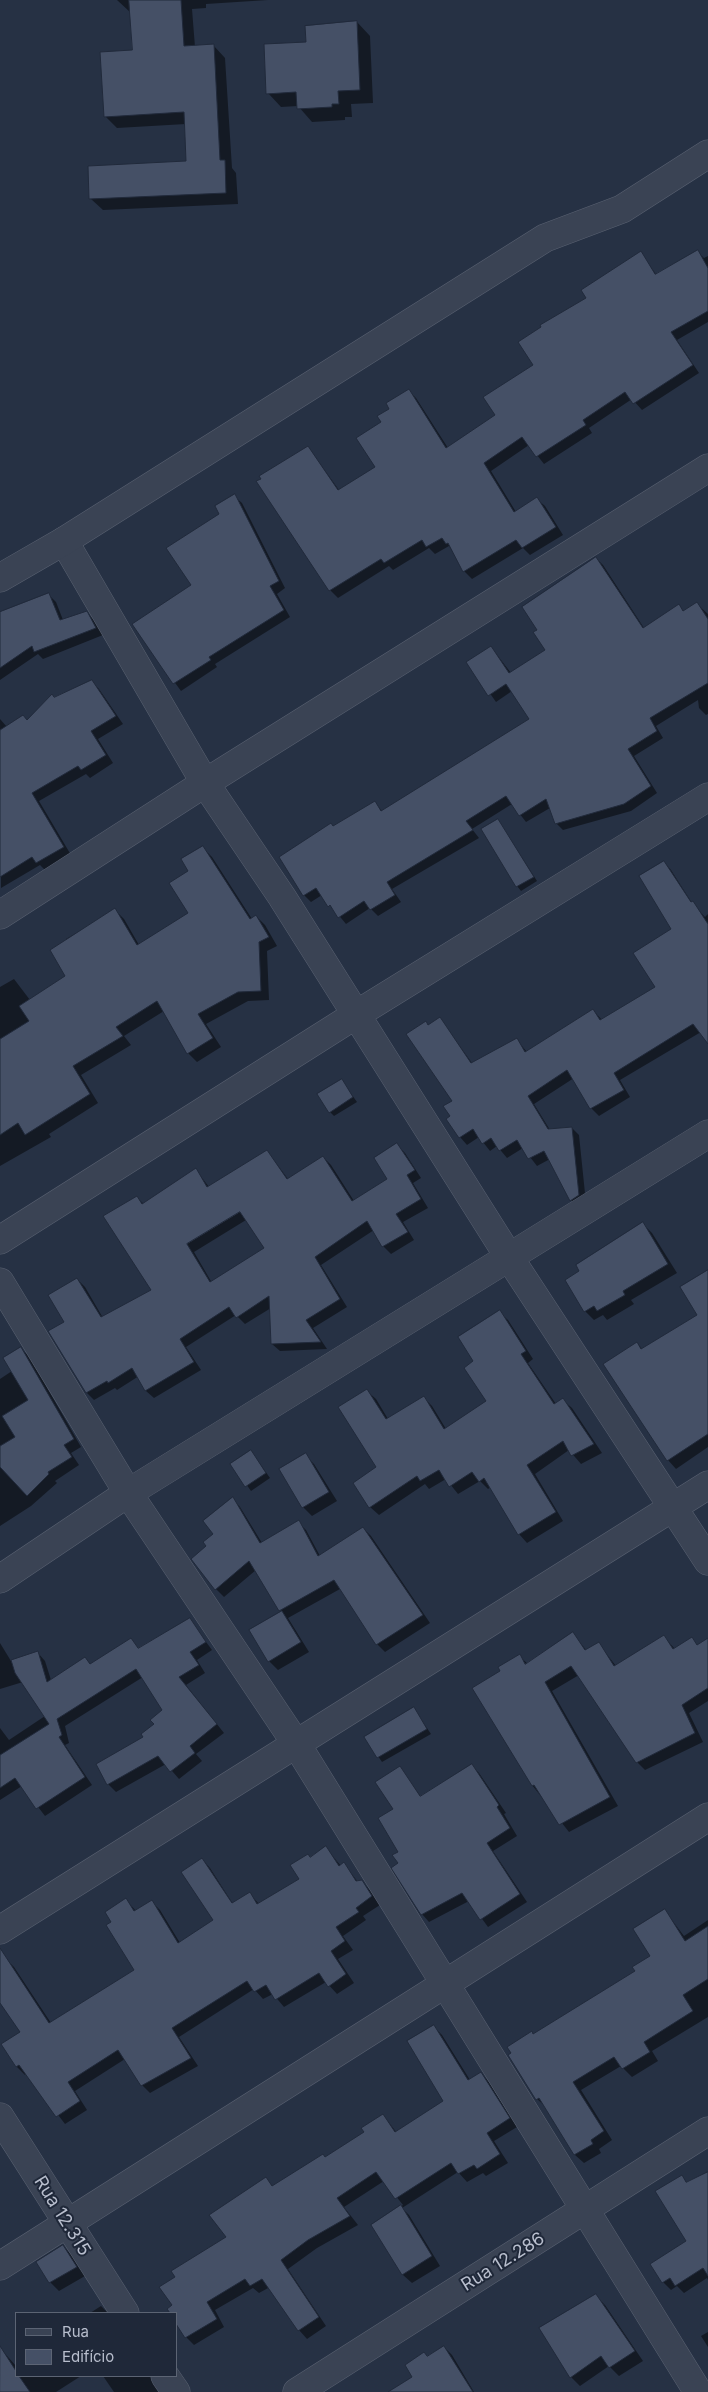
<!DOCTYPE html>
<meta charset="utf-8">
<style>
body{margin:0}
#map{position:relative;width:708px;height:2392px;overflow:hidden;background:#263144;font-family:Inter,sans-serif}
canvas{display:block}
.legend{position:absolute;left:15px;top:2312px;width:162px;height:65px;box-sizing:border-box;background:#1f2839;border:1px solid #5c6474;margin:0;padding:6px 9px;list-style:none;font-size:15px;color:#b8becd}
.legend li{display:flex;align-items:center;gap:10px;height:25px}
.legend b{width:25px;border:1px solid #5c6474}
</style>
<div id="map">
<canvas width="708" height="2392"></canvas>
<ul class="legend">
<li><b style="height:6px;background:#3a4354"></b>Rua</li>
<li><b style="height:14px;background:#455066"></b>Edifício</li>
</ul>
</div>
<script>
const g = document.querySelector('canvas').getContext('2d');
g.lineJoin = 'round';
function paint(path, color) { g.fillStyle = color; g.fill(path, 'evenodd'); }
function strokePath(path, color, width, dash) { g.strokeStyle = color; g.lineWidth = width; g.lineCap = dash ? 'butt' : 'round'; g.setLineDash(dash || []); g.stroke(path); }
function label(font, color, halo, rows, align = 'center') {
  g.font = font + ' Inter,sans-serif'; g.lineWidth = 4; g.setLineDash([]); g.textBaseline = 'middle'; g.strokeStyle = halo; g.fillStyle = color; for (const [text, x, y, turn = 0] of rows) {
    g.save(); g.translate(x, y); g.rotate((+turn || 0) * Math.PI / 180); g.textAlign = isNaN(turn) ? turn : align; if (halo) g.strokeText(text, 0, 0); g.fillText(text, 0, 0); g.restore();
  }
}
paint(new Path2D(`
 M117 0H268L206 4V8L192 9 195 47 214 46 225 58 232 168 236 173 238 204 103 210 91 199 188 163 186 124 117 128 105 116 133 51 131 13Z
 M357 22 370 36 373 103 351 104 352 117H345V120L312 122 298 106 281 107 268 93 307 43Z
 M698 252 704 258 708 256V322L677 340 699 373 642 410 632 399 589 428 592 433 544 464 529 445 491 471 516 512 537 499 545 506 563 535 530 555 523 548 472 579 464 571 449 546 435 554 429 548 393 570 389 566 338 598 330 590 308 447 339 490 377 468 383 422 391 409 408 390 416 398 448 448 497 415 588 298 640 253 656 274Z
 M234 496 242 503 285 588 277 594 290 617 215 664 217 667 181 691 133 625 193 585 221 514Z
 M596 558 603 565 644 628 678 606 685 612 697 604 708 614V714L706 715 699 708 698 700 656 726 663 738 634 756 657 793 631 811 563 830 556 823 550 808 526 822 512 804 472 829 479 838 392 889 401 902 378 916 370 908 346 924 322 895 311 902 304 895 334 828 375 803 383 812 531 720 512 691 496 702 468 662 491 647 511 673 547 651Z
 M49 595 56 602 63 620 86 612 94 620 103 635 43 659 38 654 0 680V615Z
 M91 681 99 689 123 724 98 739 113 763 90 778 86 774 39 801 71 855 45 870 40 865 1 888 0 719 7 727 28 721 54 698Z
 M498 820 537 881 521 891 517 886Z
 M203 848 212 857 252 919 256 916 265 925 277 946 267 951 269 1000 248 1001 206 1024 221 1047 197 1062 188 1053 164 1011 124 1036 131 1045 81 1075 98 1103 49 1134 51 1137 0 1166V987L14 979 30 1000 67 977 66 939 115 910 124 919 139 945 189 914 190 872Z
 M664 862 671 870 692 903 705 917 708 914V1037L701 1032 620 1080 630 1097 599 1116 591 1108 574 1078 534 1104 550 1130 572 1128 579 1135 586 1203 579 1207 571 1200 550 1159 537 1166 523 1148 507 1158 497 1146 490 1151 479 1137 467 1145 460 1137 452 1117 453 1102 429 1026 440 1019 472 1063 517 1040 527 1052 593 1010 602 1020 657 988 673 930Z
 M342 1081 357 1102 334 1116 330 1112Z
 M397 1145 405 1153 421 1178 413 1183 428 1208 403 1222 414 1240 391 1254 383 1246 374 1230 321 1265 347 1307 313 1328 327 1349 280 1351 272 1344 271 1308 245 1324 236 1315 186 1347 201 1370 154 1398 146 1391 139 1376 117 1390 115 1388 94 1400 86 1392 65 1322 77 1279 85 1287 103 1318 153 1290 137 1198 144 1204 196 1170 209 1187 267 1151 288 1179 323 1157 331 1165 354 1201 388 1179ZM246 1220 266 1248 212 1283 194 1252Z
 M643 1224 652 1233 677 1273 631 1300 634 1304 607 1320 603 1315 594 1320 585 1311Z
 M708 1272V1447L676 1469 668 1460 604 1365 637 1343 643 1350 700 1315Z
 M499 1312 508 1320 533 1359 528 1363 556 1404 563 1400 572 1408 602 1453 581 1464 569 1450 535 1474 563 1521 527 1543 519 1534 491 1487 488 1489 480 1481 458 1494 446 1479 429 1489 425 1484 379 1515 370 1507 378 1468 367 1391 376 1399 388 1419 424 1398 432 1406 446 1429 488 1402 474 1362Z
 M21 1349 29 1356 81 1447 71 1453 79 1465 55 1481 57 1483 31 1506 0 1526V1379L12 1371Z
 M251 1451 270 1478 251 1491 232 1464Z
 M305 1455 314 1464 337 1501 312 1516 303 1507Z
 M233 1499 240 1507 262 1543 298 1522 306 1530 320 1556 363 1528 371 1536 430 1623 385 1652 377 1644 340 1589 288 1618 309 1652 278 1670 269 1661 282 1612 256 1570 224 1597 216 1589 208 1546Z
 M189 1619 212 1650 197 1660 205 1673 186 1685 224 1733 196 1754 202 1761 179 1779 166 1764 116 1792 108 1784 155 1724 164 1710 143 1677 65 1726 69 1743 65 1745 92 1785 45 1816 22 1786 0 1800V1728L9 1740 45 1716 23 1682 0 1689V1643L11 1661 38 1653 45 1661 51 1680 85 1658 91 1665 131 1640 139 1649Z
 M573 1634 587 1651 598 1643 616 1666 663 1636 675 1649 692 1639 698 1646 708 1639V1701L689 1713 703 1742 645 1770 637 1762 579 1675 552 1691 618 1806 569 1832 532 1785 502 1671 519 1656 528 1664Z
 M414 1709 431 1734 382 1762 365 1737Z
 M471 1765 479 1773 506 1813 504 1814 517 1836 493 1851 527 1902 488 1927 469 1901 429 1922 422 1914 399 1864 400 1852 394 1809 400 1767 421 1797Z
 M326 1848 341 1866 344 1864 358 1882H362L370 1890 380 1905 363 1916 366 1920 343 1936 353 1950 338 1959 354 1983 337 1994 326 1982 284 2007 273 1994 263 1999 254 1989 179 2037 198 2066 150 2093 142 2085 125 2059 75 2091 87 2110 65 2124 27 2074 25 2075 17 2067 2 2044 22 2032 0 2001V1963L6 1959 14 1967 51 2023 136 1970 113 1922 126 1900 136 1911 152 1902 160 1910 180 1943 215 1921 202 1859 210 1868 233 1904 250 1894 259 1904 300 1879 310 1858Z
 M665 1911 684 1936 708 1920V2017L652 2051 658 2061 632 2077 621 2066 581 2090 612 2140 599 2149 601 2153 584 2163 575 2155 546 2107 537 2099 533 2035 636 1971 652 1956Z
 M434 2027 442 2035 470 2080 481 2073 489 2082 517 2127 494 2141 508 2163 486 2176 483 2173 467 2182 458 2172 402 2208 409 2215 440 2266 412 2283 403 2275 373 2225 403 2205 384 2181 344 2207 358 2225 317 2248 288 2269 326 2326 307 2339 299 2330 270 2287 259 2293 253 2288 215 2310 224 2327 194 2345 186 2337 176 2313H171L169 2309 174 2305 177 2277 228 2238 266 2179 273 2187 326 2158 366 2133 383 2115 397 2133 445 2101Z
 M708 2173V2280L707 2278 684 2293 677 2286 671 2290 663 2282 688 2241 681 2177 688 2183Z
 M63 2246 72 2255 85 2276 59 2291 50 2282Z
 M596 2296 605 2305 643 2361 619 2376 609 2366 580 2386 571 2377Z
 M101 2306 108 2313H90Z
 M708 2332V2347L701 2336Z
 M444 2347 452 2355 474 2392H406L428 2357Z
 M0 2348 16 2366V2376H81L56 2392H0Z
 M103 2376H153L160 2392H114Z`), '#0007');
const building = new Path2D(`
 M129 0H181L184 46 214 44 220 160H225L226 193 89 199 88 166 186 161 184 112 104 117 100 52 132 50Z
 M357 21 360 90 338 91 339 104H332V107L297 109 296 92 266 94 264 44 306 42 305 26Z
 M698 250 708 268V311L671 332 693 365 633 404 625 392 583 420 586 425 536 457 522 437 484 463 514 512 537 497 556 527 522 548 516 540 463 572 448 543 446 544 442 538 426 547 422 540 384 563 381 559 329 591 256 481 261 479 259 476 308 446 338 490 375 467 356 438 381 422 377 416 389 409 386 403 409 389 446 448 495 415 483 397 533 365 518 342 541 327 540 325 586 298 581 290 641 251 655 274Z
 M235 494 279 581 270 586 284 610 209 657 211 660 173 684 132 624 191 585 166 548 219 514 215 506Z
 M596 557 643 628 679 604 683 611 697 602 708 619V683L650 718 657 731 628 749 651 786 624 804 555 824 546 799 519 816 506 796 466 821 473 830 387 882 395 895 370 910 364 901 338 918 330 905 328 907 316 888 303 896 279 857 331 823 333 826 375 801 381 811 529 719 506 684 488 696 466 662 491 646 509 673 545 650 533 632 537 630 522 607Z
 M49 593 60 620 87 611 96 628 34 652 32 646 0 668V612Z
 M92 680 116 716 91 731 106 755 81 770 78 766 32 793 64 847 36 863 32 857 0 877V730L23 715 27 720 52 694 54 697Z
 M498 819 534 877 516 887 481 829Z
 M203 846 250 919 256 915 269 937 259 942 261 991 238 992 198 1014 213 1038 187 1054 157 1001 116 1027 123 1036 73 1066 90 1094 25 1135 18 1123 0 1135V1039L29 1021 19 1006 65 976 50 950 115 908 137 945 188 913 169 883 188 871 181 859Z
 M664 861 691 902 693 901 708 924V1044L693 1024 614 1073 624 1090 590 1109 567 1070 528 1096 548 1129 572 1127 579 1195 570 1201 544 1151 528 1159 517 1140 499 1151 491 1138 482 1144 473 1129 459 1138 446 1119 450 1116 443 1106 452 1101 406 1034 426 1021 428 1025 440 1017 471 1063 517 1038 525 1052 593 1009 600 1020 655 987 633 953 671 929 639 876Z
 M342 1079 353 1097 329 1113 317 1094Z
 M397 1143 415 1170 407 1175 421 1199 396 1214 408 1232 382 1247 367 1221 315 1257 340 1299 306 1320 321 1342 271 1344 269 1296 236 1318 229 1307 180 1339 194 1362 145 1391 132 1368 108 1383 107 1381 86 1393 48 1331 64 1322 48 1295 77 1278 101 1317 151 1290 103 1216 137 1196 142 1204 196 1168 207 1187 267 1150 287 1179 323 1156 352 1201 387 1179 374 1158ZM240 1212 264 1248 210 1282 187 1244Z
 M643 1222 668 1264 623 1291 625 1295 597 1311 594 1306 584 1312 565 1280 579 1271 576 1265Z
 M708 1270V1434L667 1461 603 1364 637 1342 641 1349 697 1315 680 1287Z
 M500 1310 526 1351 521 1354 554 1404 563 1398 594 1444 571 1456 563 1441 527 1465 556 1512 518 1535 484 1478 479 1482 472 1472 449 1487 439 1470 420 1481 417 1476 369 1508 353 1483 376 1467 338 1407 367 1389 386 1419 424 1396 444 1429 486 1401 464 1368 473 1361 458 1337Z
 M21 1347 74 1439 64 1445 72 1457 48 1472 49 1474 27 1496 0 1467V1446L15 1437 2 1416 28 1400 3 1358Z
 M251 1450 266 1473 245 1487 230 1464Z
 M306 1453 329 1492 302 1508 279 1469Z
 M233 1497 260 1543 299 1520 318 1556 363 1527 423 1615 376 1645 334 1580 279 1611 249 1561 215 1590 191 1559 206 1546 203 1542 213 1534 203 1521Z
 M282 1611 301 1642 268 1662 249 1630Z
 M190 1618 206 1642 190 1652 199 1665 179 1677 217 1724 190 1746 195 1753 170 1772 158 1756 107 1785 96 1764 143 1737 141 1734 154 1724 150 1720 162 1710 136 1669 57 1719 62 1735 59 1737 85 1777 36 1809 15 1778 0 1788V1755L49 1724 15 1673 11 1660 38 1651 47 1682 85 1657 90 1664 131 1638 138 1648Z
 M573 1632 585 1650 599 1642 614 1666 664 1635 673 1649 692 1637 697 1645 708 1638V1688L682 1705 695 1733 636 1763 571 1666 545 1682 610 1797 559 1825 534 1785 532 1786 472 1688 500 1671 498 1667 520 1654 525 1664Z
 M414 1707 427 1729 377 1758 364 1737Z
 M472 1764 499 1805 497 1807 510 1828 487 1843 520 1894 480 1920 462 1893 421 1915 391 1868 398 1863 392 1855 398 1852 378 1818 393 1809 375 1782 400 1766 420 1796Z
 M326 1846 339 1866 344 1862 356 1881 362 1880 372 1896 356 1908 359 1912 336 1927 345 1941 331 1951 346 1974 328 1987 319 1973 275 2000 266 1985 254 1992 247 1981 172 2028 191 2058 141 2086 118 2050 68 2082 80 2101 56 2117 19 2065 16 2067 1 2044 20 2032 0 2003V1948L49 2023 134 1970 106 1925 111 1922 105 1912 126 1898 134 1911 152 1900 178 1943 213 1920 181 1872 202 1858 232 1903 250 1892 257 1904 299 1879 290 1865 308 1854 310 1857Z
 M665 1909 685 1941 708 1926V1979L683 1995 693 2011 644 2042 650 2052 622 2069 614 2057 573 2082 604 2131 591 2140 593 2144 574 2155 539 2098 536 2100 508 2055 511 2053 507 2047 532 2031 533 2034 635 1971 632 1967 650 1956 633 1929Z
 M434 2025 468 2080 481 2072 510 2118 487 2133 500 2154 477 2169 474 2165 458 2174 451 2163 395 2199 376 2172 337 2198 350 2216 308 2240 281 2260 319 2317 298 2331 262 2279 250 2286 245 2279 207 2302 217 2319 185 2338 176 2324V2313H170L167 2309 172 2305 159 2287 175 2277 171 2271 226 2237 209 2215 266 2177 272 2186 323 2154 325 2157 364 2132 361 2128 383 2114 395 2132 443 2101 407 2041Z
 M708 2172V2276L703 2268 675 2286 670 2278 662 2283 650 2264 686 2241 655 2191 682 2175 686 2182Z
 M401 2205 432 2256 402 2275 371 2225Z
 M63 2245 77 2267 49 2283 36 2262Z
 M596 2294 635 2351 609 2368 601 2356 570 2378 539 2328Z
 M0 2346 16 2371V2376H19L30 2392H0Z
 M444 2346 473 2392H388L412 2377 405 2365 424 2352 427 2356Z`);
paint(building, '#455066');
strokePath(building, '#212a3b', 1);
const minor = new Path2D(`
 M64 541 205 783 282 897 509 1257 708 1561
 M0 915 205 783 708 468
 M0 1240 357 1014 708 797
 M0 1282 128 1493 297 1745 698 2392
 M0 1579 128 1493 708 1134
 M0 1930 708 1485
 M0 2117 125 2313
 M0 2266 708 1817
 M165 2376 176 2392
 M297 2392 708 2131`);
const tertiary = new Path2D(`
 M0 578 64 541 545 238 622 209 708 154`);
strokePath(minor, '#596171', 29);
strokePath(tertiary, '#596171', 29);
strokePath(minor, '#3a4354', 28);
strokePath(tertiary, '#3a4354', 28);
label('18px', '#b8becd', '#1f2839', [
 ["Rua 12.315",62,2216,58],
 ["Rua 12.286",503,2262,-32]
]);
</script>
